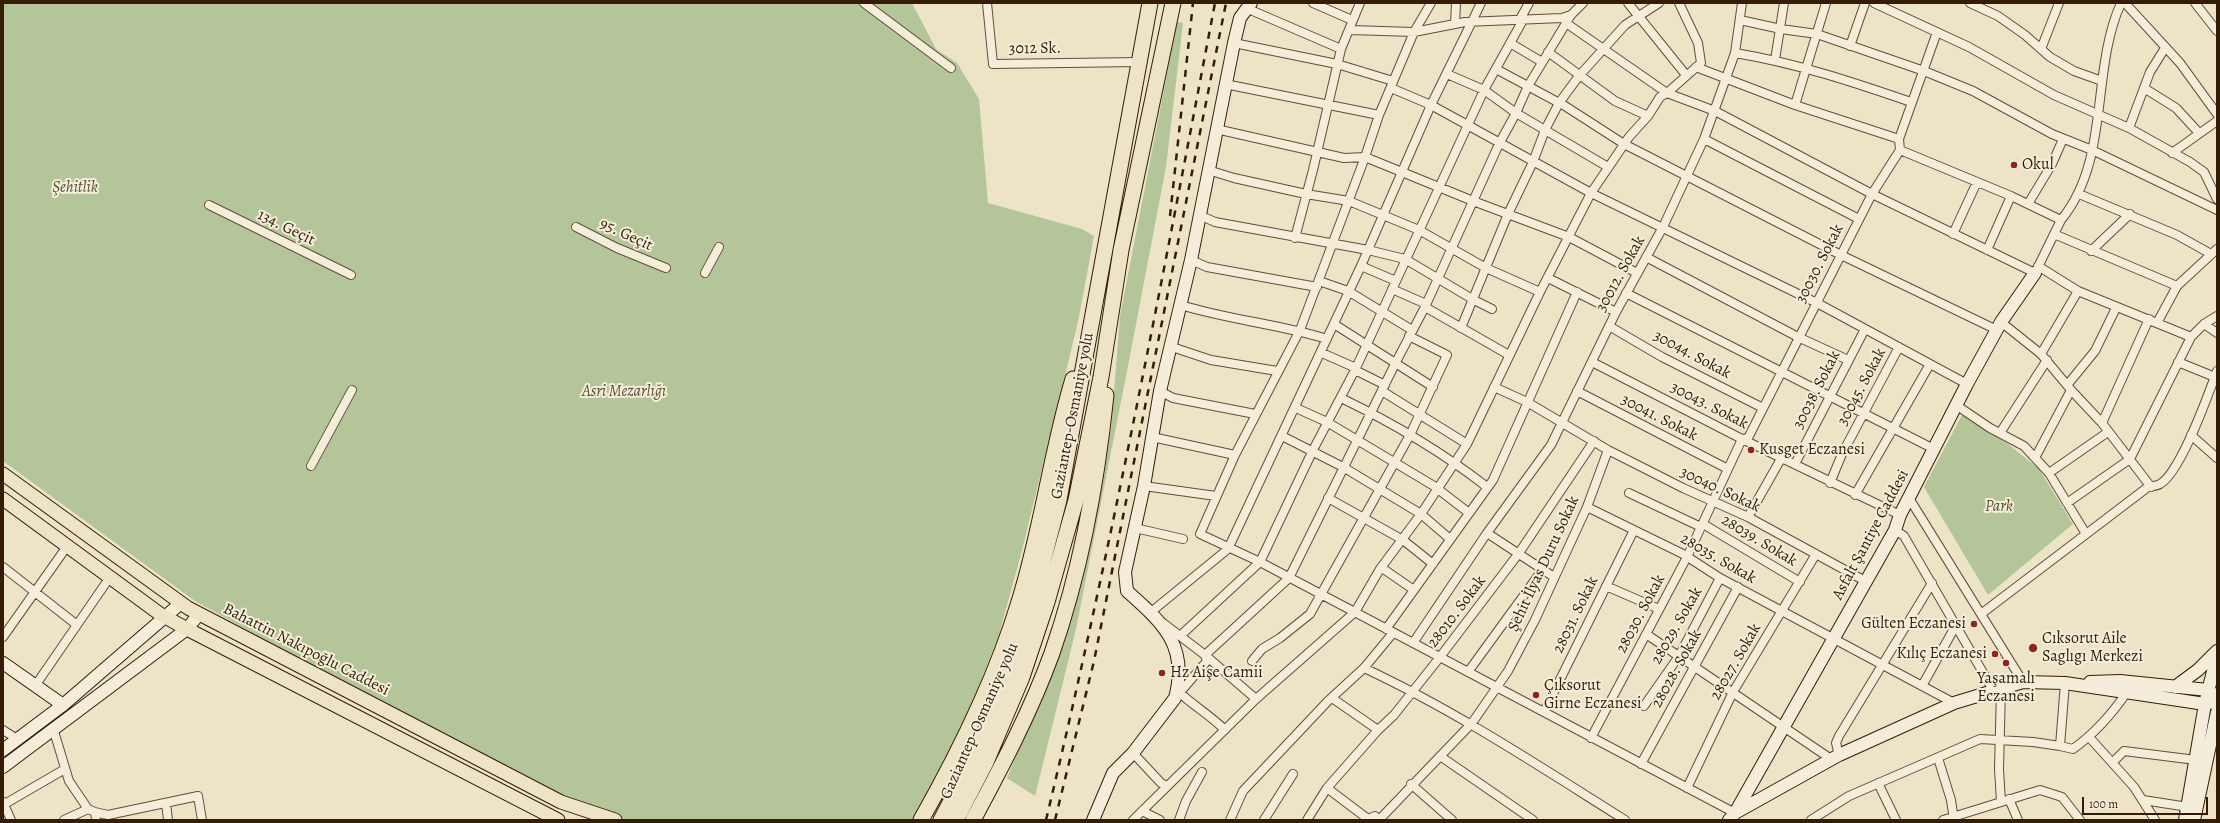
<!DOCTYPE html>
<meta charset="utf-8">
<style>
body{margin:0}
#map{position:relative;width:2220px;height:823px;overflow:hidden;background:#ede3c6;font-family:Alegreya,serif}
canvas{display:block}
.frame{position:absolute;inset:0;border:4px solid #351c07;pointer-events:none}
.scale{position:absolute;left:2082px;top:797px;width:126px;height:18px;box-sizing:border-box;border:2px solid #351c07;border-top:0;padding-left:5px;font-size:12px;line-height:14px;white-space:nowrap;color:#351c07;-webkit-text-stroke:3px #f3edda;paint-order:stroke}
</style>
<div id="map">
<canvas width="2220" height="823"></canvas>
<div class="frame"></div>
<div class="scale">100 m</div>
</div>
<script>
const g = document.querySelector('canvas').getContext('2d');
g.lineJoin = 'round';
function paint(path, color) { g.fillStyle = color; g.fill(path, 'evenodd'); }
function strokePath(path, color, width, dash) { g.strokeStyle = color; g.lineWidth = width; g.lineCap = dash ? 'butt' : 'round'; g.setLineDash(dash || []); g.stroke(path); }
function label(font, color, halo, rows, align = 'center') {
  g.font = font + ' Alegreya,serif'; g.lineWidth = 4; g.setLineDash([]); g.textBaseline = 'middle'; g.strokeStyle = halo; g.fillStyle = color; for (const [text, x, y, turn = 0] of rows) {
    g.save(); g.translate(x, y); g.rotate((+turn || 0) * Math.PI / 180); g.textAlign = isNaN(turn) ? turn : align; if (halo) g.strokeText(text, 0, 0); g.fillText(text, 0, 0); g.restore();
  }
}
paint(new Path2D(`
 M3 3H912L936 49 957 63 979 99 988 203 1082 229 1094 236 1078 322 1021 554 998 638 948 762 913 820H622L557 796 375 701 195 601 3 461Z
 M1177 22 1183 23 1166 167 1128 366 1076 629 1035 796 1007 778 1038 702 1095 518 1111 430 1120 316Z
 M1962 415 2008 444 2039 469 2073 524 1988 595 1924 487Z`), '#b3c599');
const street = new Path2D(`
 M864 3 951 68
 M987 3 993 64 1139 62
 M1313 3 1352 20
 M1431 3 1414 32 1379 115 1365 157 1300 330 1235 455 1200 534 1260 562 1735 813
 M1628 3 1686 75
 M1874 3 1969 47 2054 95 2129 128 2190 162 2204 172 2217 199
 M1970 3 1998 16 2025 35 2050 57 2074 71 2102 81
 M2125 3 2180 63 2217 114
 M2195 3 2217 31
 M1246 8 1341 49
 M1740 20 1781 29 1817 34 1924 71 1973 91 2052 134 2092 150 2217 210
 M1519 21 1529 3
 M1566 23 1667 93 1701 63 1698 43 1679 3
 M1455 24 1456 3
 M1350 30 1414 32 1465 22 1562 18 1571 15 1583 3
 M1234 43 1337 64 1393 81
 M1510 43 1542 62
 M1850 46 1865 3
 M2041 49 2059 3
 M1548 52 1615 101 1648 116
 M1735 53C1796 63 1853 82 1911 102
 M1775 60 1784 3
 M1696 67 1795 105 1899 139
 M1496 69 1565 106 1624 144 1841 255 1997 330
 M1447 74 1484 90 1516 113 1608 167
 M1225 84 1379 115
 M1391 88 1431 105 1591 193 1819 304 1967 384
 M2144 88 2176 108 2199 133
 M1795 105 1826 3
 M2129 128 2150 72 2165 48
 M1216 129 1344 158 1365 157 1473 201 1569 237 1637 273
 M1704 139 1859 219
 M1900 150 2011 196 2061 220C2111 159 2090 72 2121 3
 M2172 153 2217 121
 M1208 170 1234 178 1306 194 1349 201 1419 230 1486 268 1540 292
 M2079 194 2177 235 2211 254
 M2028 204 2052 164 2063 139
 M209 205 351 275
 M1199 215 1215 222 1368 250 1405 259 1474 300 1492 309
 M576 227 617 248 666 268
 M1953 234 1977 182
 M2054 234 2177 286
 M1295 238 1313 170 1341 49 1360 3
 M1987 250 2011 196
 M2091 251 2130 214
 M1646 257 1798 337 1848 360
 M1191 260 1207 267 1317 287
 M1361 266 1396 281
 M2038 266 2078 291 2191 337 2204 324 2217 316
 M705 273 719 247
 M1548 278 1616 312
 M1319 281 1348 291 1412 330
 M1392 289 1426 304
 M1626 293 1934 449
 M1181 305C1229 320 1279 324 1327 339
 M1425 307 1509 355
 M2001 322 2041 354 2071 390 2102 423 2151 487
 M2157 323 2177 286 2217 249
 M1334 324 1433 387
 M2204 324 2217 333
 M1609 326 1662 357 1763 408
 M1461 328 1508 214 1533 162 1545 130 1559 103 1579 76 1625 25 1659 3
 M1169 346 1211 360 1277 371
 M1322 353 1356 368
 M2041 354 2078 291
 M1592 362 1742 439 1900 515
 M2178 362 2215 377
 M1355 370 1385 385
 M2068 384 2095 351 2116 308
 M1494 387 1527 402 1608 450 1683 488 1748 517 1867 582
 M1160 391 1173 398 1255 414
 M1382 391 1467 444
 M1577 391 1728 469
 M1341 398C1393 423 1442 452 1487 487
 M1956 405 1990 428 2024 446 2049 473 2086 534
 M1296 408 1327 422 1434 486 1469 513
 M2102 423 2149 319
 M2000 433 2047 360
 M2191 435 2217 458
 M1282 436 1343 467 1421 514 1450 539
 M1152 437 1235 455
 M2035 458 2071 390
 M1795 464 1865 329
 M311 466 352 390
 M2049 473 2108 432
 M1830 483 1842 454 1899 347
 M1144 486 1216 496
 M1629 493 1701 527
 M1855 495 1930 364
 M1328 498 1403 540 1433 564
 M1909 498 2023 682
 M2067 503 2130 459 2191 337
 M1587 507 1683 554 1720 578 1954 703
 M1748 517 1782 457
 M1703 524 1800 582
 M1135 528 1183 539
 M1895 530 1904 536 1993 690
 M1487 533 1554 577
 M3 567 77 625
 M1382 568 1414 590
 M1606 586 1659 609
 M1151 612 1228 549 1361 266 1431 105 1481 3
 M1981 614 2148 487C2152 486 2157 486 2160 484 2181 472 2208 395 2217 371
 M1163 623 1205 655 1207 661 1176 697
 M1386 629 1493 480 1577 292
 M1646 634 1831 759
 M1180 636 1260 562 1313 450 1356 368 1484 90 1523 20
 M3 637 68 545
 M1413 643 1487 533 1551 445 1616 312 1663 227 1704 139 1735 53 1742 3
 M1252 661 1262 649 1280 638 1310 614 1410 435 1447 355 1409 336
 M1364 668C1456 711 1539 766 1625 820
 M1468 672 1543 569
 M35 686 110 577
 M1922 686 1956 625
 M2001 688 1999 769 2001 802
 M1180 693C1194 706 1211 716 1225 730
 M1332 698 1378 730
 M1256 699 1205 655 1289 578 1396 362 1425 307 1499 144 1516 113 1528 86 1571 15
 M1644 706 1679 656 1720 578
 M1544 712 1634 530
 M53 728 69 781 88 809
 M3 730 17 739
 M2089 737 2134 787 2155 820
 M1591 738 1687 557 1742 439 1748 438 1872 194 1900 150 1899 139 1937 32
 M2060 746 2073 749C2094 734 2112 714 2127 692
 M1133 753 1161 783 1167 786
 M1839 755 1836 743 1839 736 1932 583
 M1440 756 1533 820
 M1938 758 1951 800 1954 820
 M2113 762 2124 751 2196 760
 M1641 764 1738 587
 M1878 783 1896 820
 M1411 784 1452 820
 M1327 788 1378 730 1394 715 1440 657 1519 553 1594 441
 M1687 788 1733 692 1816 554
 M2009 799 2018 820
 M2143 800 2188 807
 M3 802 11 820
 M166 803 168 820
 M3 805 65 769
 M1142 811 1160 820
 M95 812 108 815 198 796 202 820
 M64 820 88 809 95 812 96 820
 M1133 820 1256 699 1355 612 1380 569 1421 514 1467 444 1540 292 1591 193 1629 137 1648 116 1660 97 1667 93 1715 111 1872 194 2035 273 2061 220
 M1179 820 1186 801 1202 772
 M1230 820 1243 791 1328 701 1364 668 1393 633
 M1264 820 1293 774
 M1307 820 1327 788 1368 819 1375 816 1379 820 1472 723 1508 671 1535 620 1587 507 1608 450
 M1811 820 1849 796 1980 739 2033 742 2060 746 2065 683
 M1943 820 2040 790 2062 797 2080 820`);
const secondary = new Path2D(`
 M3 663 63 705
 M2090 682 2120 681 2208 690 2213 694
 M2175 687 2198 670 2217 651
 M3 750 63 705 181 603
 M3 767 187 629 199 614
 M1735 813 1895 530 1900 515 1967 384 2001 322 2035 273
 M1093 820 1113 773 1133 753 1175 698C1189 646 1163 623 1127 591L1125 572 1144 486 1160 391 1191 260 1234 43 1240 18 1251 3
 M1729 820 1735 813 1839 755 1954 703 2023 682 2065 683 2205 704 2217 701
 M2185 820 2205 704 2217 655
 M2194 820 2217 712`);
const primary = new Path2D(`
 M3 474 188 608 561 802 615 820
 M3 499 160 614 187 629 558 820`);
const highway = new Path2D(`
 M921 820C960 751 996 678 1019 602 1042 529 1051 452 1073 379
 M941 820 973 759 1010 672 1032 603 1059 500 1150 3
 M956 820 986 762 1022 677 1047 602 1076 500 1101 377 1121 250 1173 3
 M973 820C1002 766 1031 711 1052 653 1081 570 1097 482 1106 395`);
strokePath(street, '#634e37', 10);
strokePath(secondary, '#351c07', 14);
strokePath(primary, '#351c07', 15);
strokePath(highway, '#351c07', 17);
strokePath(street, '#f3edda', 8);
strokePath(secondary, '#f3edda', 12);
strokePath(primary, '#ede3c6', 13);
strokePath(highway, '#ede3c6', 15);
strokePath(new Path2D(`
 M1170 216 1193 3
 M1046 820C1111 550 1163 276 1215 3
 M1055 820 1094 661 1226 3`), '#351c07', 2.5, [7, 7]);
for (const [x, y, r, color] of [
 [2014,165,4,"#8f2418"],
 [1751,450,4,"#8f2418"],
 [1974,624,4,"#8f2418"],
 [2033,648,5,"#8f2418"],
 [1995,654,4,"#8f2418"],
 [2006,663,4,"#8f2418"],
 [1162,673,4,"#8f2418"],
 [1536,695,4,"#8f2418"]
]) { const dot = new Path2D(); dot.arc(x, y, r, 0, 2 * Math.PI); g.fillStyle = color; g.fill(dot); strokePath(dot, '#f3edda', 1.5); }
label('16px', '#351c07', '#f3edda', [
 ["3012 Sk.",1035,49,-1],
 ["134. Geçit",286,228,26],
 ["95. Geçit",626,235,25],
 ["30030. Sokak",1820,264,-63],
 ["30012. Sokak",1621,274,-61],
 ["30044. Sokak",1692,355,28],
 ["30045. Sokak",1862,387,-62],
 ["30038. Sokak",1817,390,-63],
 ["30043. Sokak",1709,406,27],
 ["Gaziantep-Osmaniye yolu",1073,416,-79],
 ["30041. Sokak",1659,418,27],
 ["30040. Sokak",1720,490,25],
 ["Asfalt Şantiye Caddesi",1871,535,-62],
 ["28039. Sokak",1759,541,31],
 ["28035. Sokak",1718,559,30],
 ["Şehit İlyas Duru Sokak",1544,564,-65],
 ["28010. Sokak",1457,612,-53],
 ["28030. Sokak",1641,614,-62],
 ["28031. Sokak",1576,615,-64],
 ["28029. Sokak",1677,626,-60],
 ["Bahattin Nakıpoğlu Caddesi",306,650,27],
 ["28027. Sokak",1736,662,-60],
 ["28028. Sokak",1677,669,-61],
 ["Gaziantep-Osmaniye yolu",980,721,-66]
]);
label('16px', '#351c07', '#f3edda', [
 ["Okul",2022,165],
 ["Kusget Eczanesi",1759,450],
 ["Gülten Eczanesi",1966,624,"right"],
 ["Cıksorut Aile",2042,639],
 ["Saglıgı Merkezi",2042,657],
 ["Kılıç Eczanesi",1987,654,"right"],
 ["Hz Aişe Camii",1170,673],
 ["Yaşamalı",2006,679,"center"],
 ["Eczanesi",2006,697,"center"],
 ["Çıksorut",1544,686],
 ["Girne Eczanesi",1544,704]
], 'left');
label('italic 16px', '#5b4f33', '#f3edda', [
 ["Şehitlik",75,188],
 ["Asri Mezarlığı",624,392],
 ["Park",1999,507]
]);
</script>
